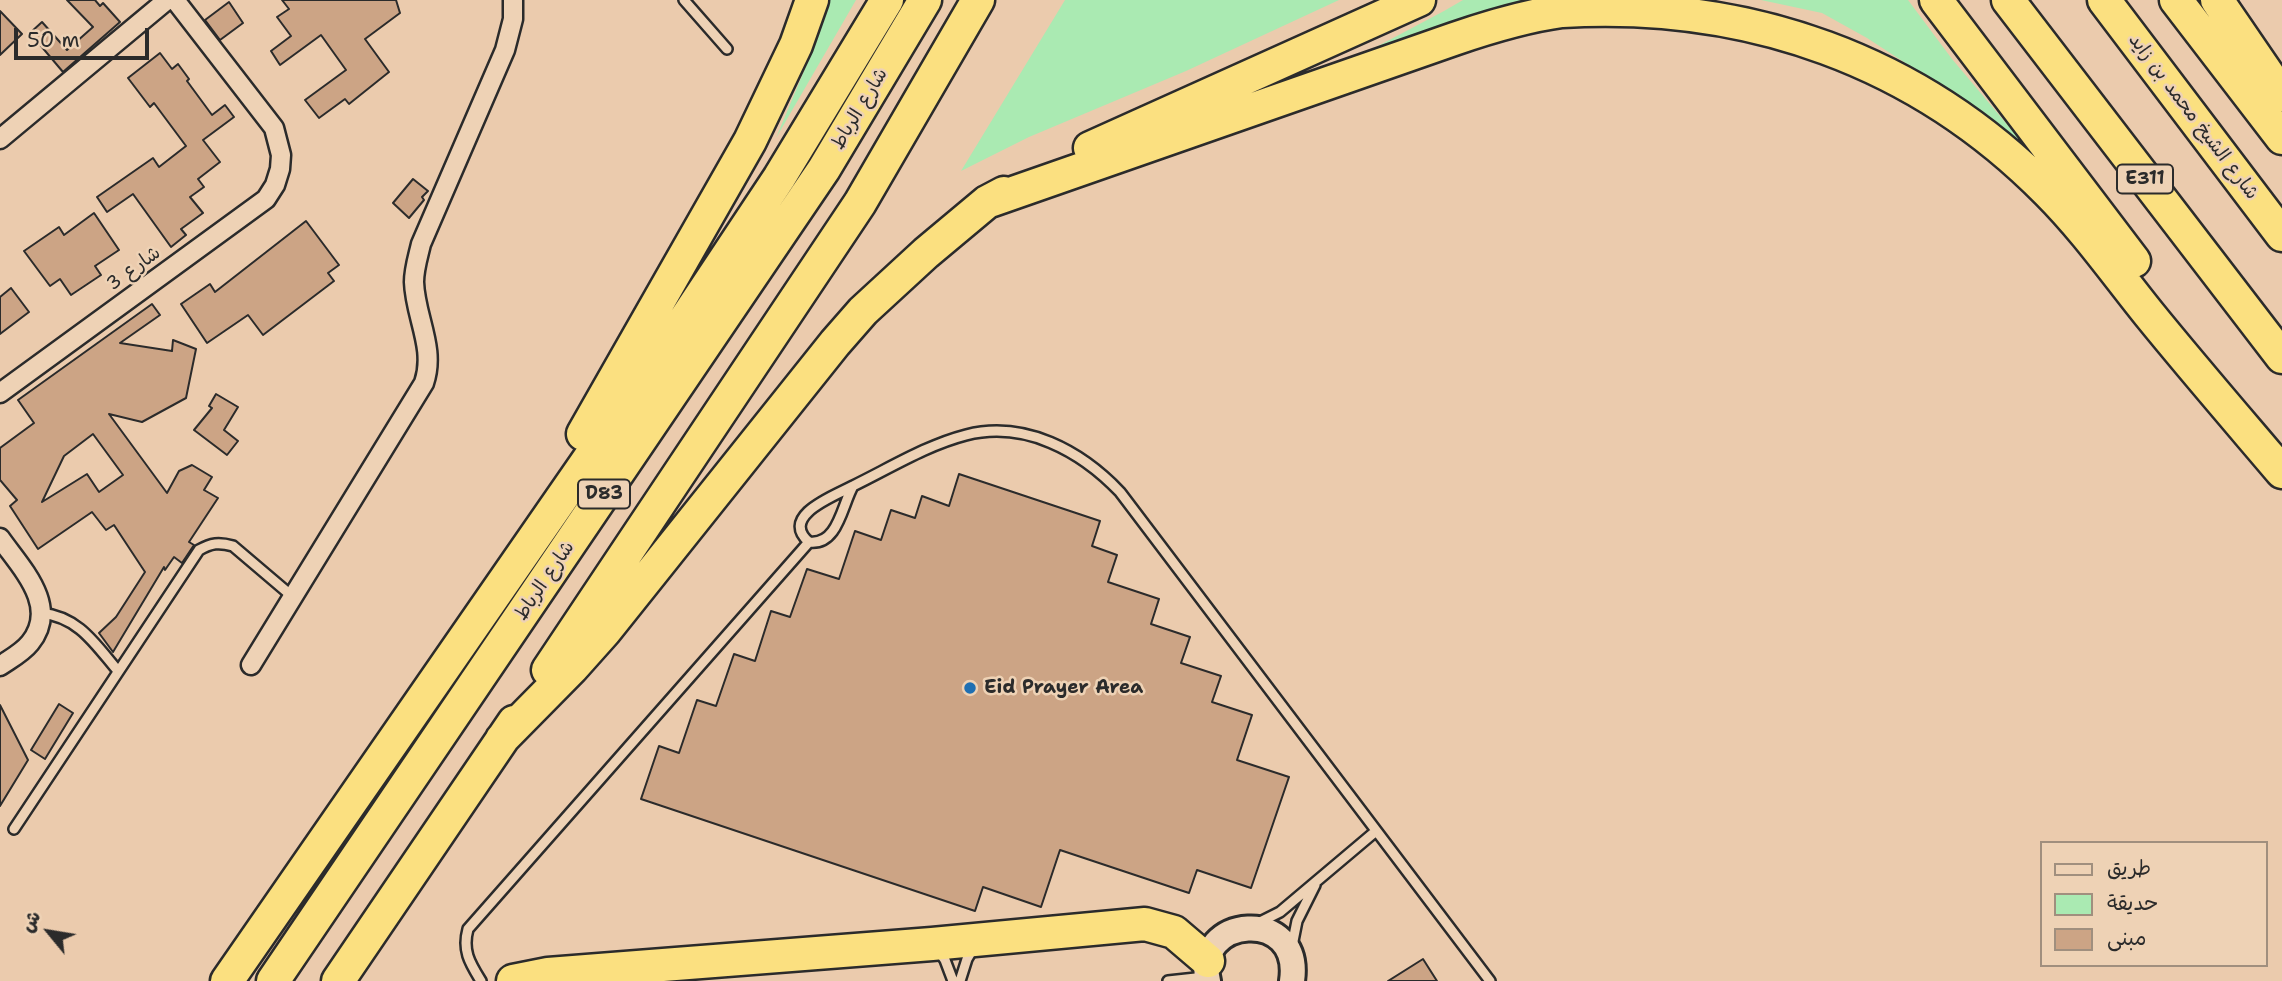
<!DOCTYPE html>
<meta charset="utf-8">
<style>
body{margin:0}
#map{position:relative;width:2282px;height:981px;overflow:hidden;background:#ebcbad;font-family:"Shantell Sans","Playpen Sans Arabic",sans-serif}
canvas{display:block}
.legend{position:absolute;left:2040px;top:841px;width:228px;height:126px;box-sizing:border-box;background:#eed2b5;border:2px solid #a08f7e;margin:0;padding:9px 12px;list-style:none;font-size:21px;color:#2b2b2b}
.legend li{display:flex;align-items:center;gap:14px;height:35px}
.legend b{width:35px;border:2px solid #a08f7e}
.north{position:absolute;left:14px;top:897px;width:70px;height:70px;-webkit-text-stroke:5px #eed2b5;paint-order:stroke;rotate:300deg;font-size:19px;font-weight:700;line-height:28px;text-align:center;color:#2b2b2b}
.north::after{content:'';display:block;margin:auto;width:24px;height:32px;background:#2b2b2b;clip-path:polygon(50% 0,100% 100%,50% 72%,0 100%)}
.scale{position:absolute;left:14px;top:28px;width:135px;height:32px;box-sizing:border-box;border:4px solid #2b2b2b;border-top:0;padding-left:9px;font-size:21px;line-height:24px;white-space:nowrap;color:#2b2b2b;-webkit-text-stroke:5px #eed2b5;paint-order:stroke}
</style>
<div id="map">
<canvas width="2282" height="981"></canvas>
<ul class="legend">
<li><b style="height:9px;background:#eed2b5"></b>طريق</li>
<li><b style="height:19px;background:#aaeab2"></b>حديقة</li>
<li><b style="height:19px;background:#cca485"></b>مبنى</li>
</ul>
<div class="north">ش</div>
<div class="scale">50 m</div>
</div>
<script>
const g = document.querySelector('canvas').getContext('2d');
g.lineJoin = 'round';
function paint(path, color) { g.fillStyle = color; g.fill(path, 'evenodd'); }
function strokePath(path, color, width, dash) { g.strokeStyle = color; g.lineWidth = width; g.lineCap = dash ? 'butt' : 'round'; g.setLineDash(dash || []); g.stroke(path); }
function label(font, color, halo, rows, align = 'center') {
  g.font = font + ' "Shantell Sans","Playpen Sans Arabic",sans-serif'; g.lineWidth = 5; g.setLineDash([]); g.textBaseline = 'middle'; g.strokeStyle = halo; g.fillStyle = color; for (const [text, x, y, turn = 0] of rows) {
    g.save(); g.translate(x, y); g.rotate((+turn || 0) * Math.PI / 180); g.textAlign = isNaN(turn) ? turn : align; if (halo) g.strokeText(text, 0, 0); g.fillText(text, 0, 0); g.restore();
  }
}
paint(new Path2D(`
 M830 0H856L776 138 814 47Z
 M1065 0H1339L1186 71 1029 137 961 171Z
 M1463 0H1543L1329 72 1444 11Z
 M1761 0H1908L1952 59 2032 154 1973 107 1867 38 1822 13Z`), '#aaeab2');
const building = new Path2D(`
 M67 0H95L100 6 103 3 120 22 63 72 30 33 42 22 67 50 93 27Z
 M282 0H396L400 13 365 39 389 72 349 104 345 99 319 118 305 100 346 70 321 35 280 65 271 51 291 36 277 17 289 9Z
 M229 2 243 23 220 40 205 20Z
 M0 11 22 34 0 55Z
 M160 53 172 69 178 64 189 79 187 81 212 115 225 105 234 117 203 140 220 162 198 179 204 187 190 197 203 213 181 229 186 235 171 247 133 194 107 212 97 197 153 158 159 167 186 146 154 103 150 107 128 78Z
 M413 179 428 191 422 197 424 200 409 218 393 203Z
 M94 213 119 250 95 266 101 275 71 295 60 279 50 286 24 251 59 227 64 235Z
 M306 221 339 265 328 273 334 281 263 335 248 315 207 343 181 304 210 284 215 292Z
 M11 288 29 312 0 334V297Z
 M152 304 160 315 120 343 172 351 173 340 196 349 186 398 142 422 109 414 167 493 179 471 192 465 212 477 204 490 218 498 189 542 194 545 182 563 174 557 165 570 164 567 113 652 99 633 116 617 145 572 114 525 106 530 92 512 38 549 10 506 17 500 0 480V448L34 423 18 400ZM93 434 123 475 99 492 87 474 42 502 64 456Z
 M216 394 238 407 224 430 238 441 227 455 194 430 212 408 209 406Z
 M959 474 1100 521 1092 546 1117 555 1108 582 1159 599 1151 624 1190 637 1181 663 1221 676 1212 702 1252 715 1237 760 1289 777 1251 888 1197 870 1189 893 1060 850 1041 907 983 887 975 911 641 799 659 746 679 753 697 700 716 706 734 654 755 661 771 611 790 617 807 569 839 579 855 531 881 540 891 510 915 518 922 496 949 506Z
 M59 704 73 713 45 759 31 750Z
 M0 705 28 760 0 806Z
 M1423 959 1437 981H1388Z`);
paint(building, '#cca485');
strokePath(building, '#2b2b2b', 2);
const lane = new Path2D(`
 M684 0 727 49
 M853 486C890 468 927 445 966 435 1025 420 1081 451 1120 492L1490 981
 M41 613C79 617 95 644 118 671
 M14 829 199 550C211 543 219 542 233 546L293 597
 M1258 923 1280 912 1376 831
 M1292 946 1297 921 1315 885
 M938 950 945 960 953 981
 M481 981C470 963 462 951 468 929L809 542C838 546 842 505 853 486 834 496 779 516 809 542
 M960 981 967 959 974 947
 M1168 981 1205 977`);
const street = new Path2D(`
 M0 139 167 0
 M0 393 266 199 275 185 280 169 281 155 274 128 175 0
 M0 538C21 568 60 606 30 643 22 653 10 659 0 666
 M251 665 424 383C436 348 415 317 414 282 414 269 418 257 421 244L505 50 513 19V0`);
const secondary = new Path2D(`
 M1208 981C1192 916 1303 906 1292 981`);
const highway = new Path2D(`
 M1936 0 2134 261
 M2008 0 2282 357
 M2104 0 2282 235
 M2176 0 2282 138
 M2217 0 2282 95
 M1090 148 1419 0
 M987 202 1454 39C1489 27 1525 16 1562 11 1748 0 1918 60 2048 192 2085 229 2116 273 2149 314 2192 367 2237 419 2282 472
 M583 434 750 141 796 45 812 0
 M548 670 860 203 978 0
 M502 739 572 668 605 631 835 343 863 311 926 253 987 202 1004 193
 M227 981 674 336 779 178 887 0
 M273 981 824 169 925 0
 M338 981 514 722
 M513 981 548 974 932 944 1145 924 1174 932 1208 961`);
strokePath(lane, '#2b2b2b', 14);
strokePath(street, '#2b2b2b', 23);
strokePath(secondary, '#2b2b2b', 30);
strokePath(highway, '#2b2b2b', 37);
strokePath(lane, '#eed2b5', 9);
strokePath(street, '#eed2b5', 18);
strokePath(secondary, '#eed2b5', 24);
strokePath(highway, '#fbe080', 32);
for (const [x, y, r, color] of [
 [970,688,7,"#1f6fb2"]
]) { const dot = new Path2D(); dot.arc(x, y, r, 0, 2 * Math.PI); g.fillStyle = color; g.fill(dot); strokePath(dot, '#eed2b5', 2.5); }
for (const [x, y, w] of [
 [2145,179,56],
 [604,494,52]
]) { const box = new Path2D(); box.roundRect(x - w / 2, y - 14.5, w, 29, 5); g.fillStyle = '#eed2b5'; g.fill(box); strokePath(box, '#2b2b2b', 2); }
label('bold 18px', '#2b2b2b', null, [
 ["E311",2145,179],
 ["D83",604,494]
]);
label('19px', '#2b2b2b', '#eed2b5', [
 ["شارع الرباط",860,109,-59],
 ["شارع الشيخ محمد بن زايد",2193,117,53],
 ["شارع 3",134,269,-36],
 ["شارع الرباط",545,581,-56]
]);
label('bold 19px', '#2b2b2b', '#eed2b5', [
 ["Eid Prayer Area",984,688]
], 'left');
</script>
